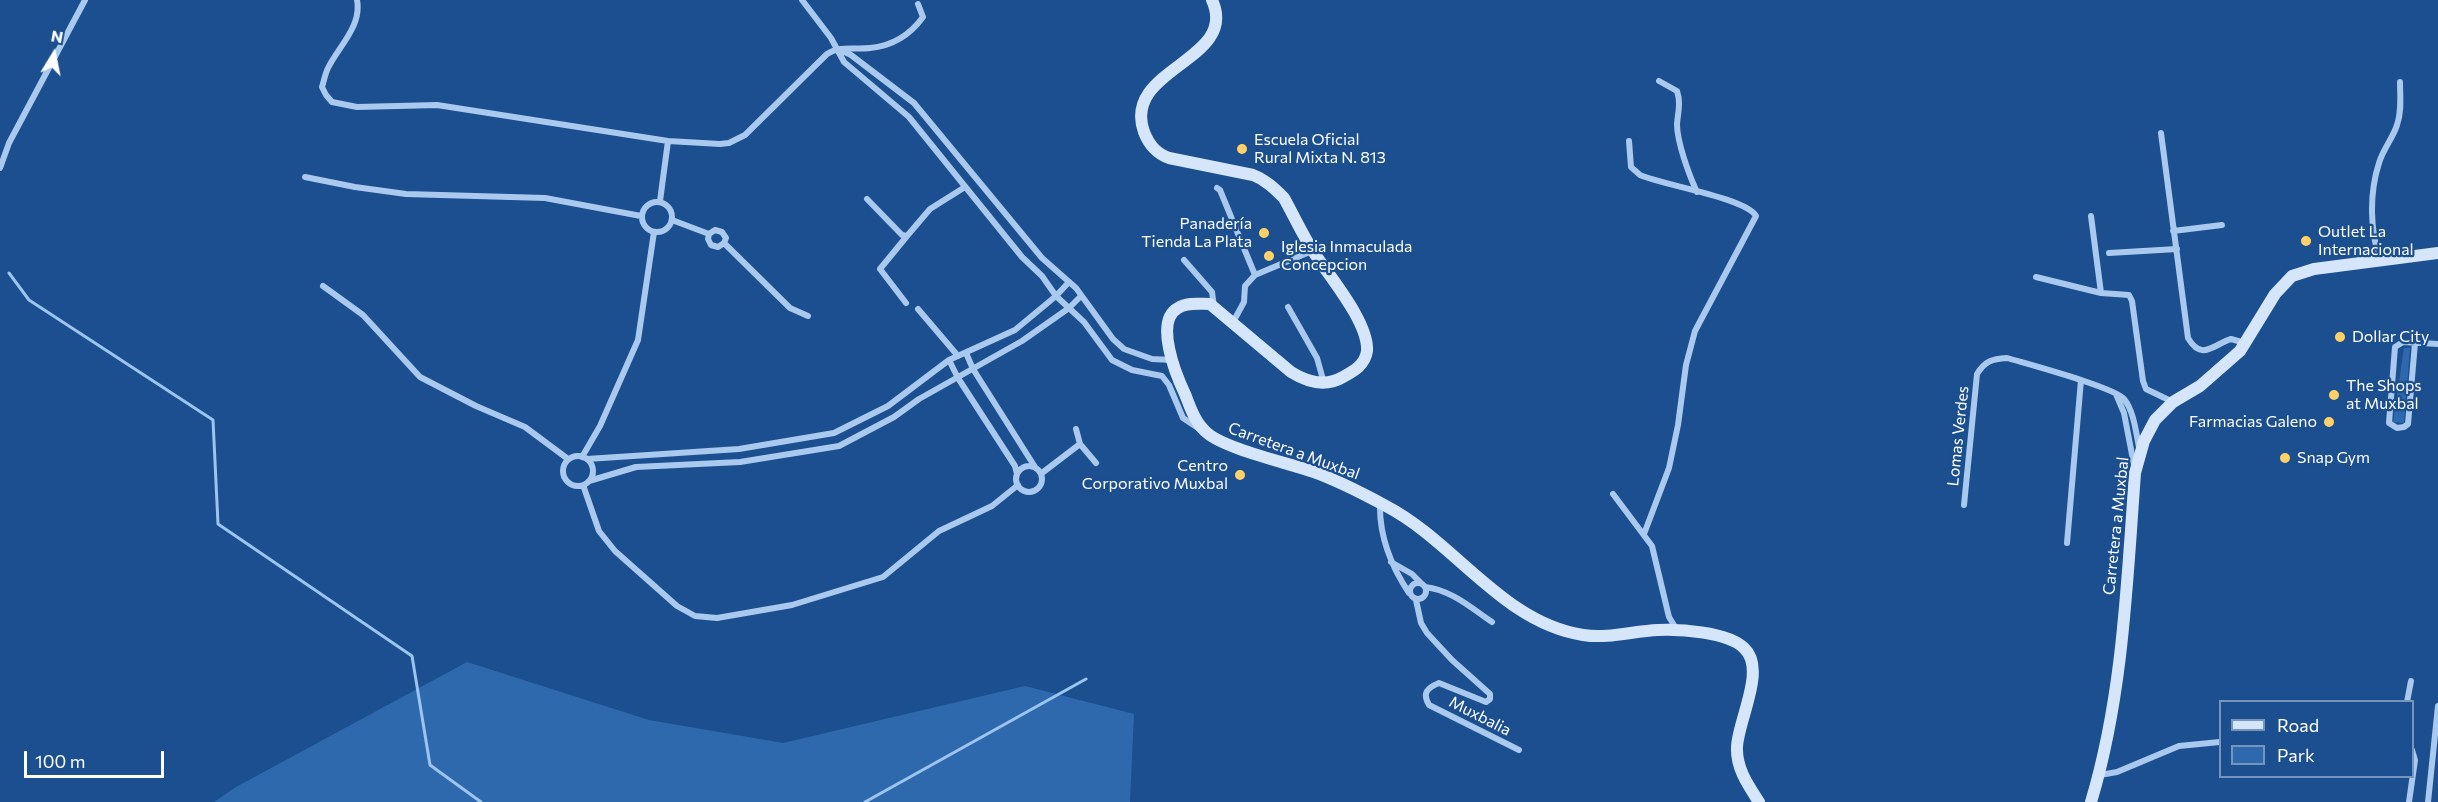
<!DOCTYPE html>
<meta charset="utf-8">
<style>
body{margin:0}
#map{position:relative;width:2438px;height:802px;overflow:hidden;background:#1b4f8f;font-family:Commissioner,sans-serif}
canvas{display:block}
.legend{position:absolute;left:2219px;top:700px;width:195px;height:78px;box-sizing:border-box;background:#1b4f8f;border:2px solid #7695bc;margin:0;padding:8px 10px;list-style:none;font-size:18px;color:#fff}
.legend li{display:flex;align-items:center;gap:12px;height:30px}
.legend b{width:30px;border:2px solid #7695bc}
.north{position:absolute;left:24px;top:24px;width:60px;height:60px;-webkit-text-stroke:4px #1b4f8f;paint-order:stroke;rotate:10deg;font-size:16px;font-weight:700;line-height:24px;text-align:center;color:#fff}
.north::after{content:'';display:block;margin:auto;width:21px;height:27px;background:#fff;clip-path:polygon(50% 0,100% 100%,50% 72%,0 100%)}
.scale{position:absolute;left:24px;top:751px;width:140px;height:27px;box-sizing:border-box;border:3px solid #fff;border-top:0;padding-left:8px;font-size:18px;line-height:21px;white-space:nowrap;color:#fff;-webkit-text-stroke:4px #1b4f8f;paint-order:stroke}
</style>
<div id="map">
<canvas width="2438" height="802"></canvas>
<ul class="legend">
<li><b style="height:8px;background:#d6e6fa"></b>Road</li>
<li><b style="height:16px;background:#2e69ad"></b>Park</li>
</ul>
<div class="north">N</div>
<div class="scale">100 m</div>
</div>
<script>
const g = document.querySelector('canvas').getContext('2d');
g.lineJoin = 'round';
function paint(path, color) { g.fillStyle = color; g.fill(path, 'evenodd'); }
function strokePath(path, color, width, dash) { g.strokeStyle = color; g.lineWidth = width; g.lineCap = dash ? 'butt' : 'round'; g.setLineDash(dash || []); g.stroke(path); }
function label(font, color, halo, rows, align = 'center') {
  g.font = font + ' Commissioner,sans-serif'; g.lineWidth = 4.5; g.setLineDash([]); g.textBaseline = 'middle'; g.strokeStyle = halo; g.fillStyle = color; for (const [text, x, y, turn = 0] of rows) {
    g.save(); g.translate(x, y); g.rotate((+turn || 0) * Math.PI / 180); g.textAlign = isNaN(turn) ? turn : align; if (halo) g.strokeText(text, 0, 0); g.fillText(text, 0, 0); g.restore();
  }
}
paint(new Path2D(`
 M2404 348H2410L2404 423 2393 422Z
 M467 662 649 720 783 743 1025 686 1134 714 1130 802H214L236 787Z`), '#2e69ad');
strokePath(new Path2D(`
 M9 273 29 300 213 420 218 524 412 656 430 765 481 802
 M865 802 1086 679`), '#9cc4f0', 3);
strokePath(new Path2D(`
 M357 0C362 26 339 46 328 68 325 74 324 81 322 87L326 95 332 102 357 107 437 105 668 141 720 144 729 143 745 135 827 54C841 45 854 50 870 48 892 46 910 35 923 17L918 4
 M802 0 831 38 844 62 909 117 1022 257 1042 276 1056 296 1084 322 1112 360 1132 370 1162 376 1169 385 1183 418 1198 428
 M840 50 851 55 914 103 1042 258 1076 288 1113 339 1124 349 1152 359 1172 360
 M1659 81 1677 91C1681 103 1678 112 1677 124 1677 142 1689 175 1697 192
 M2161 133 2188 338C2202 362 2214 344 2231 339L2245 343
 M1629 141 1631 167 1640 175C1662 185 1746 198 1756 216L1695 331 1686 365 1678 425 1669 468 1644 534
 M0 168 9 143 85 0
 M305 177 355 187 406 194 545 198 641 216
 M1217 188 1220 190 1255 275
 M867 199 902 235 907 236 930 209 965 187
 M660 201 668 141
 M642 217a15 15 0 1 1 30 0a15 15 0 1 1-30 0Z
 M2091 216 2101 293
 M672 220 709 234
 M2173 231 2222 225
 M724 243 718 247 711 245 708 239 709 234 715 230 722 232 726 238 724 243 790 308 808 316
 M2109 253 2177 249
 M1184 260 1212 292 1214 307
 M2380 261C2370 230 2369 194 2379 163 2383 149 2393 138 2397 125 2402 111 2400 96 2400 82
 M2036 277 2101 293 2129 295 2132 301 2143 381 2146 389 2173 402
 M323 286 363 315 420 377 476 406 525 427 568 459
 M906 303 880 269 907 236
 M1288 307 1317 358 1324 383
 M918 309 958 356
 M1232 324 1244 302 1245 286 1255 275 1312 251
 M2415 343 2408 424 2404 427 2397 428 2389 423 2395 347 2403 342 2438 344
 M966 353 973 369 1035 467
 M949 360 958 378 1015 466 1017 474
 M2116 394 2124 413 2134 465
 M1080 444 1096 463
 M563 471a15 15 0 1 1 30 0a15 15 0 1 1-30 0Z
 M582 457 600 426 638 340 654 232
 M587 459 739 449 834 433 888 406 949 360 1015 330 1056 296 1069 282
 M1016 479a13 13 0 1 1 26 0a13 13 0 1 1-26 0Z
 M1042 473 1080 444 1076 429
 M589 481 636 467 740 462 839 446 894 417 919 399 1022 341 1069 308 1081 296
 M583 485 599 531 615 551 677 606 695 616 717 618 792 605 883 577 939 531 992 506 1018 485
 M1613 494 1652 546 1669 617 1677 630
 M1380 503C1379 536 1391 566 1409 593
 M1964 505 1977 374C1985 361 1992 359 2007 358 2027 364 2114 387 2124 399 2134 411 2136 433 2139 447
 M2067 543 2081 380
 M1391 562 1412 574 1421 583
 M1410 591a8 8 0 1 1 16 0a8 8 0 1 1-16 0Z
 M1425 587C1451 590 1470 607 1492 622
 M1416 600 1421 623 1427 633 1452 660 1490 694V699L1486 702 1439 683C1427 688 1422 693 1429 705L1519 750
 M2407 702 2411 681
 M2100 775 2117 772 2179 746 2220 742
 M2409 802 2415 760 2412 750
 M2428 802 2438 706`), '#a9c9ee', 6);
strokePath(new Path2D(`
 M1212 0C1240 61 1121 68 1144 132 1149 145 1156 153 1169 158L1253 175C1266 180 1275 189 1284 198 1294 216 1302 234 1313 251 1328 275 1369 322 1367 351 1365 365 1354 371 1343 377 1326 387 1307 382 1291 372L1210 304C1200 304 1187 302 1178 308 1154 321 1176 375 1185 394 1190 407 1195 422 1205 431 1221 448 1288 463 1314 472 1339 481 1362 493 1386 506 1455 542 1503 623 1583 635 1609 639 1633 631 1658 630 1680 629 1728 632 1744 648 1767 669 1738 720 1737 747 1736 768 1748 785 1759 802
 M2091 802C2123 696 2127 582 2135 473L2144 441 2155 420 2173 402 2200 386 2240 351 2275 294 2292 276 2314 269 2438 253`), '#d6e6fa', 12);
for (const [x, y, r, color] of [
 [1242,149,6,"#ffd166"],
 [1264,233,6,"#ffd166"],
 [2306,241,6,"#ffd166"],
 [1269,256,6,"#ffd166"],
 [2340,337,6,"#ffd166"],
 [2334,395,6,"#ffd166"],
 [2329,422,6,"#ffd166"],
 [2285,458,6,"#ffd166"],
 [1240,475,6,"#ffd166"]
]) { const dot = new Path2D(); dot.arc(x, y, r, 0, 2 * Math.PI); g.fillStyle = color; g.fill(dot); strokePath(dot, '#1b4f8f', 2); }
label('16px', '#fff', '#1b4f8f', [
 ["Escuela Oficial",1254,140],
 ["Rural Mixta N. 813",1254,158],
 ["Panadería",1252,224,"right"],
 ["Tienda La Plata",1252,242,"right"],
 ["Outlet La",2318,232],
 ["Internacional",2318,250],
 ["Iglesia Inmaculada",1281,247],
 ["Concepcion",1281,265],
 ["Dollar City",2352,337],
 ["The Shops",2346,386],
 ["at Muxbal",2346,404],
 ["Farmacias Galeno",2317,422,"right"],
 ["Snap Gym",2297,458],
 ["Centro",1228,466,"right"],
 ["Corporativo Muxbal",1228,484,"right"]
], 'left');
label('16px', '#fff', '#1b4f8f', [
 ["Lomas Verdes",1958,436,-84],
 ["Carretera a Muxbal",1294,451,20],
 ["Carretera a Muxbal",2116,526,-84],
 ["Muxbalia",1480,716,27]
]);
</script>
